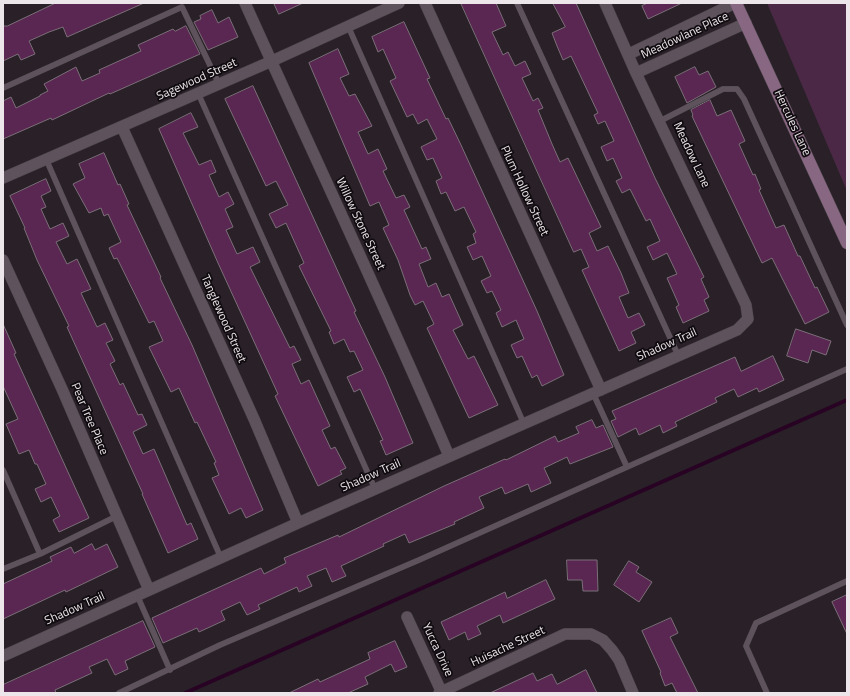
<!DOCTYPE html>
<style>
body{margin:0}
#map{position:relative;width:850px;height:696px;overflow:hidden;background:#292028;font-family:"Titillium Web",sans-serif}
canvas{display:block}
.frame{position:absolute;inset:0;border:4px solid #ece5ea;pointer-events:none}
</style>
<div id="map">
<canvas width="850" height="696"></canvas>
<div class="frame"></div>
</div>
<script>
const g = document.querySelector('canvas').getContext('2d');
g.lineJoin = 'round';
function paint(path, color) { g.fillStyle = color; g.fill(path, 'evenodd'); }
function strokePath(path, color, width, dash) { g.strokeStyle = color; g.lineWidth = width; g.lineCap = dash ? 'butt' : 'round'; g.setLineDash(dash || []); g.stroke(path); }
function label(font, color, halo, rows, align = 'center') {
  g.font = font + ' "Titillium Web",sans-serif'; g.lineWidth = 3.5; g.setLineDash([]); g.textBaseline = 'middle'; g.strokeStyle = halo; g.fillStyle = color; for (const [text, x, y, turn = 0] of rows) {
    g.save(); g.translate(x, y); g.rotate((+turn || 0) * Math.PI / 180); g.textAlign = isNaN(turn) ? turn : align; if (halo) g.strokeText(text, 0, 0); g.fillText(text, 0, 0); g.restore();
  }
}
paint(new Path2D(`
 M767 3H847V191Z`), '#4b2946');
strokePath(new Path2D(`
 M185 693 847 400`), '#280323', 4);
const building = new Path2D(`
 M56 3H144L67 37 63 27 49 32 29 41 35 54 21 60 18 54 3 61V26H7Z
 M274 3H303L279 14Z
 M461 3H496L506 26 492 32 503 55 508 52 515 66 525 61 531 74 522 78 533 101 538 98 543 108 538 110 552 144 560 162 568 158 601 227 589 233 597 251 608 246 621 273 629 293 619 297 628 318 639 313 645 325 631 332 636 343 619 351 582 270 589 267 581 249 574 252Z
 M553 3H576L655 178 704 277 701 279 709 297 704 300 709 311 683 323 676 307 679 305 667 278 677 274 667 253 653 260 647 247 660 241 650 219 646 221 630 189 622 193 616 181 622 178 613 158 607 161 601 147 614 141 605 121 598 124 594 115 598 113 571 56 563 60 557 46 552 33 565 27Z
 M648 3H682L648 19 642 6Z
 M212 10 218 23 229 17 238 37 208 50 194 22 201 19 200 16Z
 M404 22 430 78 427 79 446 119 448 118 461 145 537 311 564 375 542 386 537 375 532 378 522 356 517 358 511 345 524 339 516 320 502 327 496 313 501 310 492 291 487 293 481 281 491 276 482 256 473 260 467 247 476 243 473 234 476 232 464 207 455 211 446 192 441 194 436 181 442 178 433 158 427 160 421 147 437 139 427 119 418 124 413 114 407 117 390 81 396 78 383 49 378 52 372 37Z
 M186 26 200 54 110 94 109 93 52 120 51 118 3 139V101L11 97 16 108 40 96V95L48 91 44 84 76 67 82 81 100 73 99 70 141 51 138 45 173 29 175 31Z
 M338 49 349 74 340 78 349 96 355 94 372 126 358 132 368 154 378 149 387 169 383 171 396 198 404 195 410 207 404 210 422 249 426 247 431 259 419 264 428 287 436 283 442 297 449 294 463 325 453 330 468 359 474 356 498 405 469 418 427 328 434 324 423 301 415 305 410 295 398 260 383 228 389 225 379 202 370 206 309 63Z
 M695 67 699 75 708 71 716 87 687 103 675 77Z
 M253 86 356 311 354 312 385 377 413 443 386 455 380 441 383 440 360 389 354 392 347 377 363 370 354 351 350 352 344 339 334 344 329 332 331 331 299 266 304 263 286 223 276 228 269 214 288 205 276 181 266 186 225 99Z
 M710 100 717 116 731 110 745 141 739 144 753 175 755 174 761 189 759 190 776 228 784 225 798 256H800L815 288 817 287 829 312 805 324 772 258 762 263 692 116 693 115 691 110Z
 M191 113 198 127 183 133 199 165 211 160 216 172 209 175 219 197 228 192 234 204 225 209 233 227 226 230 237 254 253 247 260 262 250 267 290 348 294 346 301 360 292 364 301 384 309 380 330 426 322 430 331 449 335 447 346 468 340 471 342 474 318 486 275 396 278 394 218 263 159 129Z
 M104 153 118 185 120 184 129 204 127 205 161 277 160 278 192 345 263 510 246 518 241 508 229 514 212 478 219 475 214 463 216 462 197 422 195 423 179 388 171 392 149 347 163 341 154 321 149 323 117 258 114 259 109 248 121 242 108 214 104 216 101 208 89 213 73 184 85 178 79 164Z
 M46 179 51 191 41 196 46 207 41 209 50 229 63 223 69 236 56 242 67 264 77 259 91 289 81 293 97 327 105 323 113 340 106 343 115 361 110 364 120 385 123 383 138 415 142 414 147 425 133 432 143 454 154 449 187 525 191 523 198 539 168 553 142 494H143L67 327 69 326 37 260 24 228H25L10 196Z
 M3 324 16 353 14 354 89 518 59 532 53 520 60 516 51 497 41 502 35 489 46 484 37 464H35L29 450 19 454 6 424 18 419 3 386Z
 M796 329 831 341 826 355 812 350 808 363 787 356Z
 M773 356 784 380 759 392 757 388 738 397 734 389 715 398 717 402 675 422 677 426 663 433 660 425 639 435 636 428 618 437 611 421 616 419 612 411 735 357 741 371Z
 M592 420 596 428 603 425 613 447 570 464 567 457 544 468 551 483 531 492 528 484 505 494 502 487 479 497 484 508 454 522 455 524 409 543 405 534 383 544 384 546 341 566 346 576 332 582 326 568 307 576 312 586 299 592 297 587 258 605 260 609 247 615 240 602 221 611 225 620 199 632 197 628 163 643 152 618 261 568 264 574 286 563 284 558 338 535 339 537 444 486 505 459 506 460 555 436 558 442 579 433 576 427Z
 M92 544 95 550 107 544 118 567 66 592 65 590 3 619V584L52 561 50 557 71 547 74 553Z
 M567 560H597L598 591H583L582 580H568Z
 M629 561 639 567 636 572 652 582 639 602 614 585Z
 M546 580 555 599 503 623 500 615 477 626 481 634 468 640 465 632 449 640 441 622 505 592 507 598Z
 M847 595V634L832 602Z
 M671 618 678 633 670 637 698 693H677L672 683 665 686 660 673 661 672 642 631Z
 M143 621 155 647 125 661 128 669 115 675 107 659 89 667 92 673 55 690 56 693H3V685Z
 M395 641 407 667 395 672 391 664 365 677 368 684 348 693H289L318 679 320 682 370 659 368 653Z
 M586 670 597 693H490L533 673 537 681 552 674 557 684Z`);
paint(building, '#5a2652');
strokePath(building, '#7b6f78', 1);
const lane = new Path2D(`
 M517 3 678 355
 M348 26 524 424
 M3 88 182 7 219 84
 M198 93 375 489
 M660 121 723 89H737L744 99 847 325
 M46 159 221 558
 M627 467 847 369
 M3 470 40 554 117 516
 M3 569 40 554
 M137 595 170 670
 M119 693 220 645 419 560 627 467 593 393
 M767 693 746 646 756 623 847 581`);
const street = new Path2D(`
 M245 3C313 154 384 304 449 456
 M425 3 601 390
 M629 54 735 3
 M636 73 746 23
 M122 127 254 419 298 523
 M3 178 272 61 399 3
 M3 260 62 389 149 590
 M407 617 442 693
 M3 656 298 523 737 330 748 319 746 305 636 73 605 3
 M439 693 565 634H591L603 640 612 650 619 660 633 693`);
const secondary = new Path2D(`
 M736 3 847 243`);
strokePath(lane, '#463f44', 6);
strokePath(street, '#463f44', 12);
strokePath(secondary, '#463f44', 13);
strokePath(lane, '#5e535c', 5.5);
strokePath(street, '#5e535c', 11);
strokePath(secondary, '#886782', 12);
label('12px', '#ece5ea', '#0f0b0f', [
 ["Meadowlane Place",685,36,-25],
 ["Sagewood Street",197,80,-24],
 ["Hercules Lane",792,123,65],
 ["Meadow Lane",691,155,65],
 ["Plum Hollow Street",524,191,65],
 ["Willow Stone Street",360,224,65],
 ["Tanglewood Street",223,319,66],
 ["Shadow Trail",667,345,-24],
 ["Pear Tree Place",89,419,67],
 ["Shadow Trail",371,476,-24],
 ["Shadow Trail",75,609,-24],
 ["Huisache Street",508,647,-25],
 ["Yucca Drive",437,650,65]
]);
</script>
